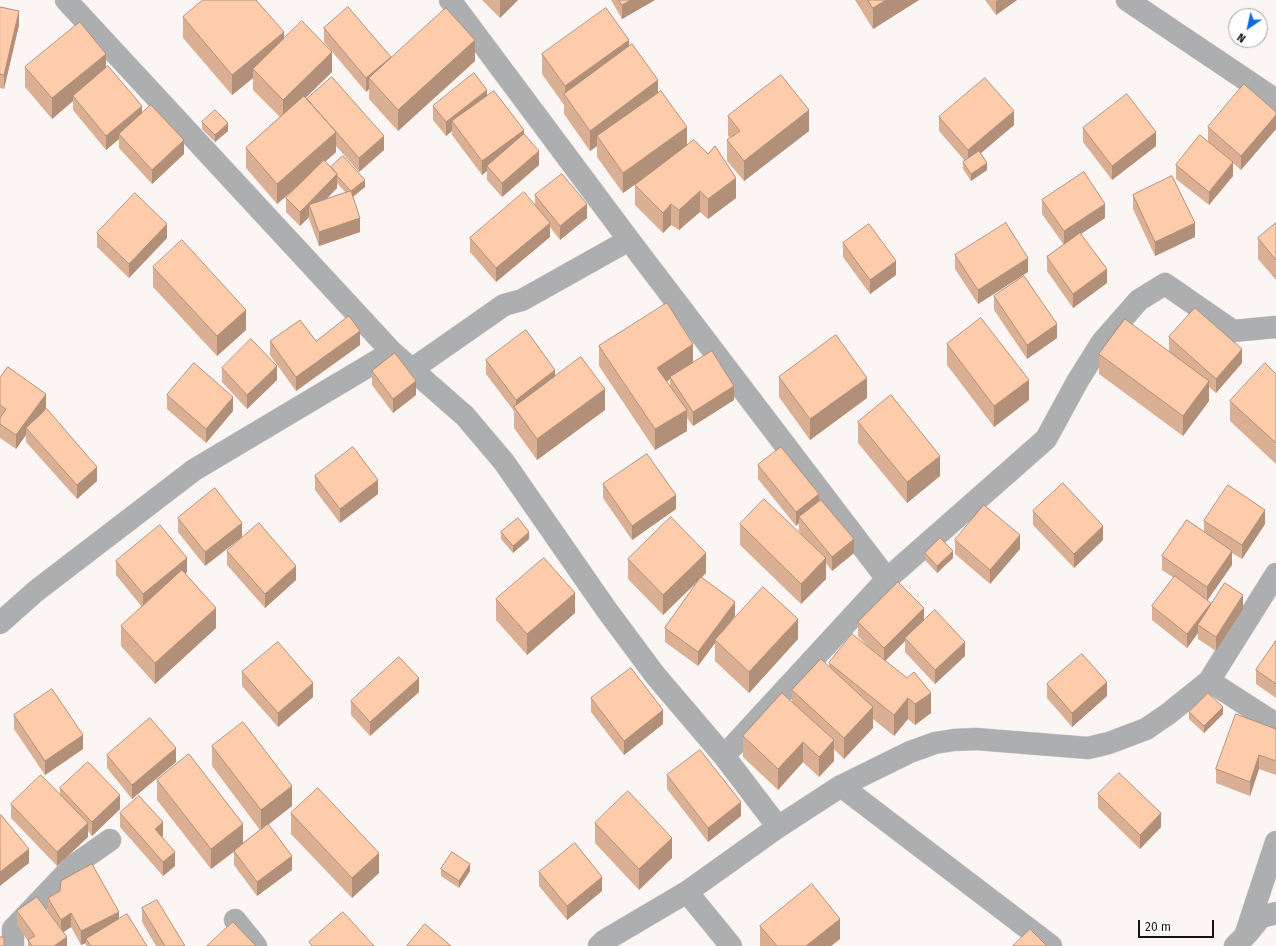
<!DOCTYPE html>
<style>
body{margin:0}
#map{position:relative;width:1276px;height:946px;overflow:hidden;background:#fbf6f3;font-family:"Fira Sans",sans-serif}
canvas{display:block}
.north{position:absolute;left:1228px;top:8px;width:40px;height:40px;box-sizing:border-box;background:#fff;border:1px solid #a2a1a1;border-radius:50%;rotate:214deg;font-size:11px;font-weight:700;line-height:16px;text-align:center;color:#171514}
.north::after{content:'';display:block;margin:auto;width:14px;height:18px;background:#076ed6;clip-path:polygon(50% 0,100% 100%,50% 72%,0 100%)}
.scale{position:absolute;left:1138px;top:920px;width:76px;height:18px;box-sizing:border-box;border:2px solid #171514;border-top:0;padding-left:5px;font-size:12px;line-height:14px;white-space:nowrap;color:#171514;-webkit-text-stroke:3px #fff;paint-order:stroke}
</style>
<div id="map">
<canvas width="1276" height="946"></canvas>
<div class="north">N</div>
<div class="scale">20 m</div>
</div>
<script>
const g = document.querySelector('canvas').getContext('2d');
g.lineJoin = 'round';
function strokePath(path, color, width, dash) { g.strokeStyle = color; g.lineWidth = width; g.lineCap = dash ? 'butt' : 'round'; g.setLineDash(dash || []); g.stroke(path); }
function paint(path, color) { g.fillStyle = color; g.fill(path, 'evenodd'); }
const street = new Path2D(`
 M66 0 392 352 465 416 504 462 606 609 655 675 724 756 778 827
 M450 0 629 240 887 579
 M1127 0 1276 100
 M411 370 504 305 522 300 629 240
 M0 623 36 591 194 470 392 352
 M1209 681 1276 724
 M724 756 887 579 1046 439 1077 382 1102 342 1139 300 1165 284 1233 331 1276 327
 M841 786 1051 946
 M687 892 731 946
 M235 920 256 946
 M1247 934 1261 917 1276 913
 M13 946V929L73 866 110 840
 M599 946 604 941 687 892 778 827 841 786 910 752 935 743 954 740 976 739 1088 748 1109 743 1146 729 1168 714 1209 681 1276 574
 M1235 946 1245 936 1276 842`);
strokePath(street, '#d7d2cf', 23);
strokePath(street, '#adaeb0', 22);
paint(new Path2D(`
 M482 0H518L500 18Z
 M611 0H655L622 19Z
 M855 0H919L873 29Z
 M985 0H1017L996 15Z
 M0 7 19 25 4 89 0 88Z
 M183 17 284 39 332 72 305 98 307 99 384 150 359 172 336 146V152L325 162 331 167 365 187 353 197 360 232 319 246 309 219V217L300 226 286 212V198L303 182 277 204 246 168V148L280 117 253 90V78L232 95 183 38ZM337 183 346 193 326 199 337 188Z
 M324 28 391 59 475 61 398 131 369 99V89L366 92 324 42Z
 M629 46 658 93 687 145 736 198 708 219 700 212 679 230 671 225 663 233 635 205V185L639 182 623 193 597 157V146L590 151 564 114V105L542 74V54Z
 M25 67 106 68 142 113 184 154 152 184 119 148V139L106 150 73 110V101L52 119 25 87Z
 M487 96 524 134 539 165 502 197 487 180V171L482 175 452 135V131L446 136 433 120V106Z
 M1276 112V129L1241 170 1233 163V176L1209 205 1176 179V165L1208 141V127Z
 M728 116 809 131 744 181 727 161V140L730 138 728 136Z
 M939 117 1014 125 981 153 987 170 971 181 963 169V162L965 161 939 131Z
 M202 122 228 131 215 142 202 129Z
 M1083 128 1156 146 1112 180 1083 142Z
 M535 195 587 218 560 240 550 227V237L496 282 470 252V238L535 205Z
 M1133 195 1195 237 1155 256 1133 209Z
 M1042 200 1105 218 1081 234 1107 283 1073 308 1047 271V257L1064 245 1042 214Z
 M1276 223V280L1258 259V238Z
 M97 233 167 238 129 278 97 247Z
 M843 243 896 275 870 294 843 257Z
 M955 255 1028 272 978 304 955 269Z
 M153 267 246 330 217 356 153 287Z
 M994 296 1057 338 1027 359 994 310Z
 M1169 337 1242 363 1216 393 1209 387V401L1183 436 1099 374V354L1169 351Z
 M270 341H316L360 345 296 391 270 355Z
 M947 344 1029 400 994 427 947 365Z
 M599 346 693 363 734 400 693 426 687 418V431L655 450 599 366ZM670 379V386L667 382Z
 M486 360 555 376 605 410 537 460 514 428V411L486 374Z
 M222 368 277 380 247 409 222 382Z
 M372 371 416 395 393 413 372 385Z
 M1276 374V464L1230 421V401Z
 M779 377 867 398 810 440 779 397Z
 M0 378 46 408 40 416 97 481 77 499 26 442V435L16 449 0 438Z
 M167 395 233 411 206 443 167 409Z
 M858 422 940 476 907 503 858 443Z
 M758 465 819 501 854 553 832 571 826 563V579L801 604 740 545V524L806 540 799 531V523L796 526 758 479Z
 M315 476 378 494 340 523 315 490Z
 M603 484 676 509 632 540 603 498Z
 M1033 511 1103 540 1074 568 1033 525Z
 M178 518 242 537 205 566 178 532Z
 M1204 521 1265 524 1242 559 1232 553V565L1207 600 1211 606 1243 609 1216 651 1198 639V633L1187 648 1152 620V606L1174 578 1162 570V556L1204 532Z
 M501 532 529 539 513 553 501 539Z
 M955 540 1020 549 990 584 955 554Z
 M227 551 296 580 265 608 227 565Z
 M925 553 953 558 937 573 925 560Z
 M628 559 706 573 702 577 735 616 724 630 798 639 749 693 715 661V643L698 666 665 642V628L700 579 663 615 628 579Z
 M116 561 187 572 185 574 216 628 155 684 121 646V626L142 607 116 575Z
 M496 599 575 613 527 655 496 620Z
 M924 620 965 656 935 684 905 652V641L885 661 931 713 915 725 908 719 894 736 873 719V728L844 759 834 749V761L819 777 803 762 778 790 743 757V736L792 702V690L829 666V663L870 649 858 636V622Z
 M1276 641V698L1256 684V670Z
 M242 672 313 697 278 727 242 686Z
 M1047 684 1107 696 1072 727 1047 698Z
 M419 692 370 736 351 715V701Z
 M591 698 663 724 624 755 591 712Z
 M1189 712 1223 714 1204 733 1189 719Z
 M14 715 83 749 45 775 14 729Z
 M1276 729V775L1259 769 1250 796 1216 783V769Z
 M212 746 292 806 268 825 292 870 257 896 234 865V852L211 869 157 800V780L243 843 260 830 212 766Z
 M107 755 176 762 132 799 107 768Z
 M667 775 741 816 708 842 667 789Z
 M60 788 120 809 92 836 88 831V837L57 866 11 818V804L60 795Z
 M1098 794 1161 827 1140 849 1098 808Z
 M120 813 163 836 162 837 175 866 163 876 120 827Z
 M291 813 379 873 352 898 291 834Z
 M595 823 672 858 639 890 595 843Z
 M441 869 470 871 459 888 441 876Z
 M539 872 602 891 567 920 539 886Z
 M48 898 119 919 147 946H86V943L81 945 71 927 63 932 67 946H28V941L17 925V911H48Z
 M142 908 185 946H156L142 922Z
 M760 926 840 939 831 946H760Z`), '#daaf93');
paint(new Path2D(`
 M500 0H518L500 18Z
 M631 0H655L622 19V5Z
 M886 0H919L873 29V8Z
 M998 0H1017L996 15V1Z
 M19 11V25L4 89V75Z
 M284 32V52L253 69V78L232 95V75Z
 M475 40V61L398 131V110Z
 M629 40V61L565 95V86Z
 M332 52V72L283 120V100Z
 M106 54V74L73 96V101L52 119V98Z
 M391 57V71L369 78V89L366 92V78Z
 M658 80V101L597 136V146L590 151V131Z
 M487 90V104L452 121V131L446 136V122Z
 M142 106V120L119 134V139L106 150V136Z
 M809 110V131L744 181V161Z
 M1014 111V125L968 164V150Z
 M1276 115V129L1241 170V156Z
 M228 123V131L215 142V135Z
 M687 127V147L623 193V173Z
 M524 130V144L487 166V171L482 175V161Z
 M336 132V152L277 204V184Z
 M1156 132V146L1112 180V166Z
 M384 136V150L359 172V158Z
 M184 140V154L152 184V170Z
 M539 151V165L502 197V183Z
 M1233 162V176L1209 205V192Z
 M987 163V170L971 181V174Z
 M337 174V188L312 214 309 205V217L300 226V212Z
 M736 178V198L708 219V199Z
 M365 180V187L351 198V191Z
 M700 191V212L679 230V210Z
 M587 204V218L560 240V226Z
 M671 204V225L663 233V213Z
 M1105 204V218L1064 245V231Z
 M360 218V232L319 246V232Z
 M550 223V237L496 282V268Z
 M1195 223V237L1155 256V242Z
 M167 224V238L129 278V264Z
 M1028 258V272L978 304V290Z
 M896 261V275L870 294V280Z
 M1107 269V283L1073 308V294Z
 M246 310V330L217 356V336Z
 M1057 324V338L1027 359V345Z
 M360 331V345L296 391V377Z
 M693 344V365L670 377V379L657 388V368Z
 M1242 349V363L1216 393V379Z
 M277 366V380L247 409V395Z
 M555 370V384L516 410V400Z
 M867 378V398L810 440V419Z
 M1029 380V400L994 427V406Z
 M416 381V395L393 413V399Z
 M1209 381V401L1183 436V416Z
 M734 386V400L693 426V412Z
 M605 389V410L537 460V439Z
 M46 394V408L29 431 26 428V435L16 449V435Z
 M233 397V411L206 443V429Z
 M687 410V431L655 450V429Z
 M940 456V476L907 503V482Z
 M97 467V481L77 499V485Z
 M378 480V494L340 523V509Z
 M819 494V508L799 517V523L796 526V512Z
 M676 495V509L632 540V526Z
 M1265 510V524L1242 559V545Z
 M242 523V537L205 566V552Z
 M1103 526V540L1074 568V554Z
 M529 532V539L513 553V546Z
 M1020 535V549L990 584V570Z
 M854 539V553L832 571V557Z
 M953 551V558L937 573V566Z
 M1232 551V565L1207 601V587Z
 M706 553V573L663 615V595Z
 M187 558V572L143 608V594Z
 M826 558V579L801 604V584Z
 M296 566V580L265 608V594Z
 M575 593V613L527 655V634Z
 M1243 595V609L1216 651V637Z
 M735 602V616L716 641 715 640V643L698 666V652Z
 M1211 603V617L1198 625V633L1187 648V634Z
 M216 608V628L155 684V663Z
 M924 608V622L905 638V641L884 662V648Z
 M798 619V639L749 693V672Z
 M965 642V656L935 684V670Z
 M419 678V692L370 736V722Z
 M1107 682V696L1072 727V713Z
 M313 683V697L278 727V713Z
 M931 693V713L915 725V704Z
 M908 698V719L894 736V715Z
 M873 707V728L844 759V738Z
 M1223 707V714L1204 733V726Z
 M663 710V724L624 755V741Z
 M83 735V749L45 775V761Z
 M834 740V761L819 777V757Z
 M803 742V762L778 790V769Z
 M176 748V762L132 799V785Z
 M1259 755V769L1250 796V782Z
 M292 786V806L261 830V810Z
 M120 795V809L92 836V822Z
 M741 802V816L708 842V828Z
 M1161 813V827L1140 849V835Z
 M163 822V836L155 843V829Z
 M88 823V837L57 866V852Z
 M243 824V844L211 869V849Z
 M672 838V858L639 890V869Z
 M29 849V863L0 886V872Z
 M175 852V866L163 876V862Z
 M379 853V873L352 898V878Z
 M292 856V870L257 896V882Z
 M470 864V871L459 888V881Z
 M602 877V891L567 920V906Z
 M119 912V926L86 939V943L81 945V931Z
 M71 913V927L61 934V920Z
 M840 919V939L831 946H806Z
 M67 937V946H54Z`), '#b28f78');
const building = new Path2D(`
 M203 0H256L284 32 232 75 183 17Z
 M619 0H631L622 5Z
 M868 0H886L873 8Z
 M0 7 19 11 4 75 0 74Z
 M348 7 391 57 366 78 324 28Z
 M446 8 475 40 398 110 369 78Z
 M606 8 629 40 565 86 542 54Z
 M302 21 332 52 283 100 253 69Z
 M80 22 106 54 52 98 25 67Z
 M632 44 658 80 590 131 564 94Z
 M108 66 142 106 106 136 73 96Z
 M474 73 487 90 446 122 433 106Z
 M781 75 809 110 744 161 727 140 740 131 728 116Z
 M332 77 384 136 359 158 307 99Z
 M985 78 1014 111 968 150 939 117Z
 M1244 84 1276 112V115L1241 156 1208 127Z
 M494 91 524 130 482 161 452 121Z
 M661 91 687 127 623 173 597 136Z
 M1127 94 1156 132 1112 166 1083 128Z
 M304 96 336 132 277 184 246 148Z
 M151 105 184 140 152 170 119 134Z
 M215 110 228 123 215 135 202 122Z
 M524 134 539 151 502 183 487 166Z
 M1200 135 1233 162 1209 192 1176 165Z
 M694 140 708 154 715 146 736 178 708 199 700 191 679 210 671 204 663 213 635 185Z
 M979 151 987 163 971 174 963 162Z
 M343 156 365 180 351 191 337 176V174L331 167Z
 M324 160 337 174 300 212 286 198Z
 M1084 172 1105 204 1064 231 1042 200Z
 M562 174 587 204 560 226 535 195Z
 M1172 176 1195 223 1155 242 1133 195Z
 M351 191 360 218 319 232 309 205Z
 M524 192 550 223 496 268 470 238Z
 M135 193 167 224 129 264 97 233Z
 M1006 223 1028 258 978 290 955 255Z
 M1276 223V260L1258 238Z
 M869 224 896 261 870 280 843 243Z
 M1080 233 1107 269 1073 294 1047 257Z
 M182 240 246 310 217 336 153 267Z
 M1024 276 1057 324 1027 345 994 296Z
 M667 303 693 344 657 368 687 410 655 429 599 346Z
 M1195 308 1242 349 1216 379 1169 337Z
 M349 316 360 331 296 377 270 341 300 320 316 341Z
 M981 318 1029 380 994 406 947 344Z
 M1125 319 1209 381 1183 416 1099 354Z
 M526 330 555 370 516 400 486 360Z
 M836 335 867 378 810 419 779 377Z
 M251 339 277 366 247 395 222 368Z
 M712 351 734 386 693 412 670 377Z
 M395 353 416 381 393 399 372 371Z
 M581 357 605 389 537 439 514 407Z
 M194 363 233 397 206 429 167 395Z
 M1265 363 1276 374V443L1230 401Z
 M8 367 46 394 16 435 0 424V418L6 409 0 405V378Z
 M891 395 940 456 907 482 858 422Z
 M47 409 97 467 77 485 26 428Z
 M353 447 378 480 340 509 315 476Z
 M781 447 819 494 796 512 758 465Z
 M647 454 676 495 632 526 603 484Z
 M1063 483 1103 526 1074 554 1033 511Z
 M1228 485 1265 510 1242 545 1204 521Z
 M215 488 242 523 205 552 178 518Z
 M764 499 826 558 801 584 740 524Z
 M821 500 854 539 832 557 799 517Z
 M984 505 1020 535 990 570 955 540Z
 M671 517 706 553 663 595 628 559Z
 M518 518 529 532 513 546 501 532Z
 M1187 520 1232 551 1207 587 1162 556Z
 M259 523 296 566 265 594 227 551Z
 M160 525 187 558 143 594 116 561Z
 M940 538 953 551 937 566 925 553Z
 M544 558 575 593 527 634 496 599Z
 M182 570 216 608 155 663 121 626Z
 M1175 576 1211 603 1187 634 1152 606Z
 M701 577 735 602 698 652 665 628Z
 M898 582 924 608 884 648 858 622Z
 M1225 583 1243 595 1216 637 1198 625Z
 M763 587 798 619 749 672 715 640Z
 M935 610 965 642 935 670 905 638Z
 M852 634 907 678 914 672 931 693 915 704 908 698 894 715 829 663Z
 M1276 641V684L1256 670Z
 M278 642 313 683 278 713 242 672Z
 M1082 654 1107 682 1072 713 1047 684Z
 M399 657 419 678 370 722 351 701Z
 M821 659 873 707 844 738 792 690Z
 M631 668 663 710 624 741 591 698Z
 M52 689 83 735 45 761 14 715Z
 M782 693 834 740 819 757 803 742 778 769 743 736Z
 M1208 693 1223 707 1204 726 1189 712Z
 M1236 714 1276 729V761L1259 755 1250 782 1216 769Z
 M150 718 176 748 132 785 107 755Z
 M243 722 292 786 261 810 212 746Z
 M700 750 741 802 708 828 667 775Z
 M189 754 243 824 211 849 157 780Z
 M88 762 120 795 92 822 60 788Z
 M1119 773 1161 813 1140 835 1098 794Z
 M41 775 88 823 57 852 11 804Z
 M318 788 379 853 352 878 291 813Z
 M628 791 672 838 639 869 595 823Z
 M139 796 163 822 155 829 175 852 163 862 120 813Z
 M1 815 29 849 0 872V816Z
 M268 824 292 856 257 882 234 851Z
 M575 843 602 877 567 906 539 872Z
 M452 852 470 864 459 881 441 869Z
 M92 864 119 912 81 931 71 913 61 920 48 898 60 891 61 881Z
 M812 884 840 919 806 946H777L760 926Z
 M37 897 67 937 54 946H32L28 940 35 936 17 911Z
 M157 900 185 946H165L142 908Z
 M343 912 374 946H312L309 942Z
 M127 914 147 946H91L86 939Z
 M233 922 256 946H207Z
 M425 924 451 946H407Z
 M1030 929 1047 946H1013Z
 M0 937H4V946H0Z`);
paint(building, '#feccab');
strokePath(building, '#b28f78', 1);
</script>
